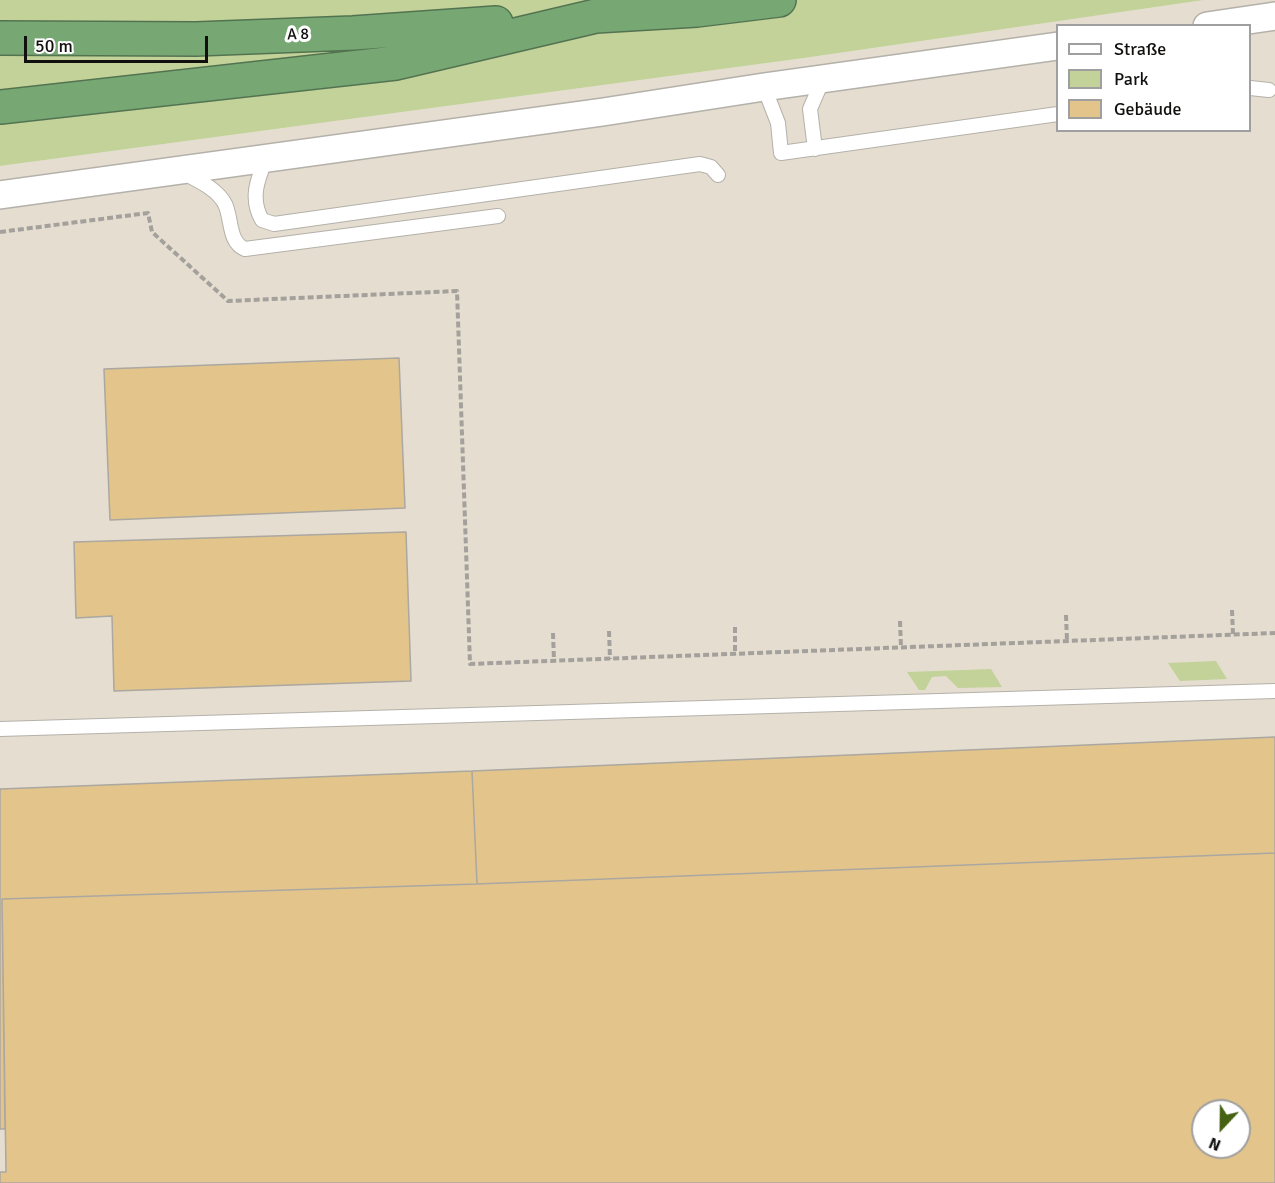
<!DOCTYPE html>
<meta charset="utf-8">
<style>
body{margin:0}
#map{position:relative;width:1275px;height:1183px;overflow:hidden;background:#eeeae3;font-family:Signika,sans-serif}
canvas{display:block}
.legend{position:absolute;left:1056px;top:24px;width:195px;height:108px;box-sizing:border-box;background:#fff;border:2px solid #a09f9f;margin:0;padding:8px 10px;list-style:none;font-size:18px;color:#11100e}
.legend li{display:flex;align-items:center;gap:12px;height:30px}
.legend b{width:30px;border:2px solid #a09f9f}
.north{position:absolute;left:1191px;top:1099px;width:60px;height:60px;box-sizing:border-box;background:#fff;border:2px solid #a09f9f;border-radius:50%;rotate:202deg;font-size:16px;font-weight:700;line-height:24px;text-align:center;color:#11100e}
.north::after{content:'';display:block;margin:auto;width:21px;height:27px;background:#456111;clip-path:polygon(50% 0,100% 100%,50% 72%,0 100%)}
.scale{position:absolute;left:24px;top:36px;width:184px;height:27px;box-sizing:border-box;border:3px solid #11100e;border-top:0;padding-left:8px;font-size:18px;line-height:21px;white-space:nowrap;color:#11100e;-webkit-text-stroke:4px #fff;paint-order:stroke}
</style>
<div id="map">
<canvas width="1275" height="1183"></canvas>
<ul class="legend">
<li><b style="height:8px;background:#fff"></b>Straße</li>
<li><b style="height:16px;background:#c2d299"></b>Park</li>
<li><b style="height:16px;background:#e3c58b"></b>Gebäude</li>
</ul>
<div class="north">N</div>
<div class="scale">50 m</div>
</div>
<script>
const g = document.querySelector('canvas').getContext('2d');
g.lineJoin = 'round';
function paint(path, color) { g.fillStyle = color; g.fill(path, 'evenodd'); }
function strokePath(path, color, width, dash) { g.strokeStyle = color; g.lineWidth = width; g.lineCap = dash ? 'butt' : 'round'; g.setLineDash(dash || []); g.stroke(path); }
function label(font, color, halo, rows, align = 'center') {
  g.font = font + ' Signika,sans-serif'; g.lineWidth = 6; g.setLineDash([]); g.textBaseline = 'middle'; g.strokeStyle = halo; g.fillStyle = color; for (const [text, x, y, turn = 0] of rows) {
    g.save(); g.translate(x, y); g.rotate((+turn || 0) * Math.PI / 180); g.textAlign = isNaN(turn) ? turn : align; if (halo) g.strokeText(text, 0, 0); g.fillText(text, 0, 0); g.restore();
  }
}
paint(new Path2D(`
 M1204 0H1275V1183H0V166L804 58ZM1058 26H1250V130H1058ZM1203 1111H1239V1147H1203Z`), '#e5ddcf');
paint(new Path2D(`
 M0 0H1204L804 58 0 166Z
 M1216 661 1227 679 1180 681 1168 663Z
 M991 669 1002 687 958 688 946 676 932 677 925 690H919L907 672Z`), '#c2d299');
const building = new Path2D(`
 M399 358 405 508 110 520 104 369Z
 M406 532 411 681 114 691 112 616 76 618 74 542Z
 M1275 737V853L477 884 472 771Z
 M472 771 477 884 2 899 5 1129H0V789Z
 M1275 853V1183H0V1172H6L2 899 477 884ZM1203 1111H1239V1147H1203Z`);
paint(building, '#e3c58b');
strokePath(building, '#aba7a1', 1.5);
const service = new Path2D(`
 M764 87 778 123 781 153 1058 114
 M1250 88 1269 90
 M815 149 810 109 823 79
 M266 159C257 180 250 199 262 220L274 224 700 164 711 167 718 175
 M184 173C199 181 217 189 225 204 232 218 228 242 245 249L498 216
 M0 729 1275 691`);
const minor = new Path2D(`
 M1207 26 1275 16
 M0 195 603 112 764 87 1058 46`);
const motorway = new Path2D(`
 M0 38 196 39 353 33 496 23
 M0 107 396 63 596 16 697 10 779 0`);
strokePath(service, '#b4b1aa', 16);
strokePath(minor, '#b4b1aa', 30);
strokePath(motorway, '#537350', 36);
strokePath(new Path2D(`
 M0 232 148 213 152 232 228 301 457 291 470 664 1275 633
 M1232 610 1233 635
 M1066 615 1067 641
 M900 621 901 647
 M735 627V654
 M609 631 610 659
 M553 633 554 661`), '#a4a19c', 4, [6, 3]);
strokePath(service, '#fff', 14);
strokePath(minor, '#fff', 27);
strokePath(motorway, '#77a874', 33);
label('16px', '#11100e', '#fff', [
 ["A 8",298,35,-2]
]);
</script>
